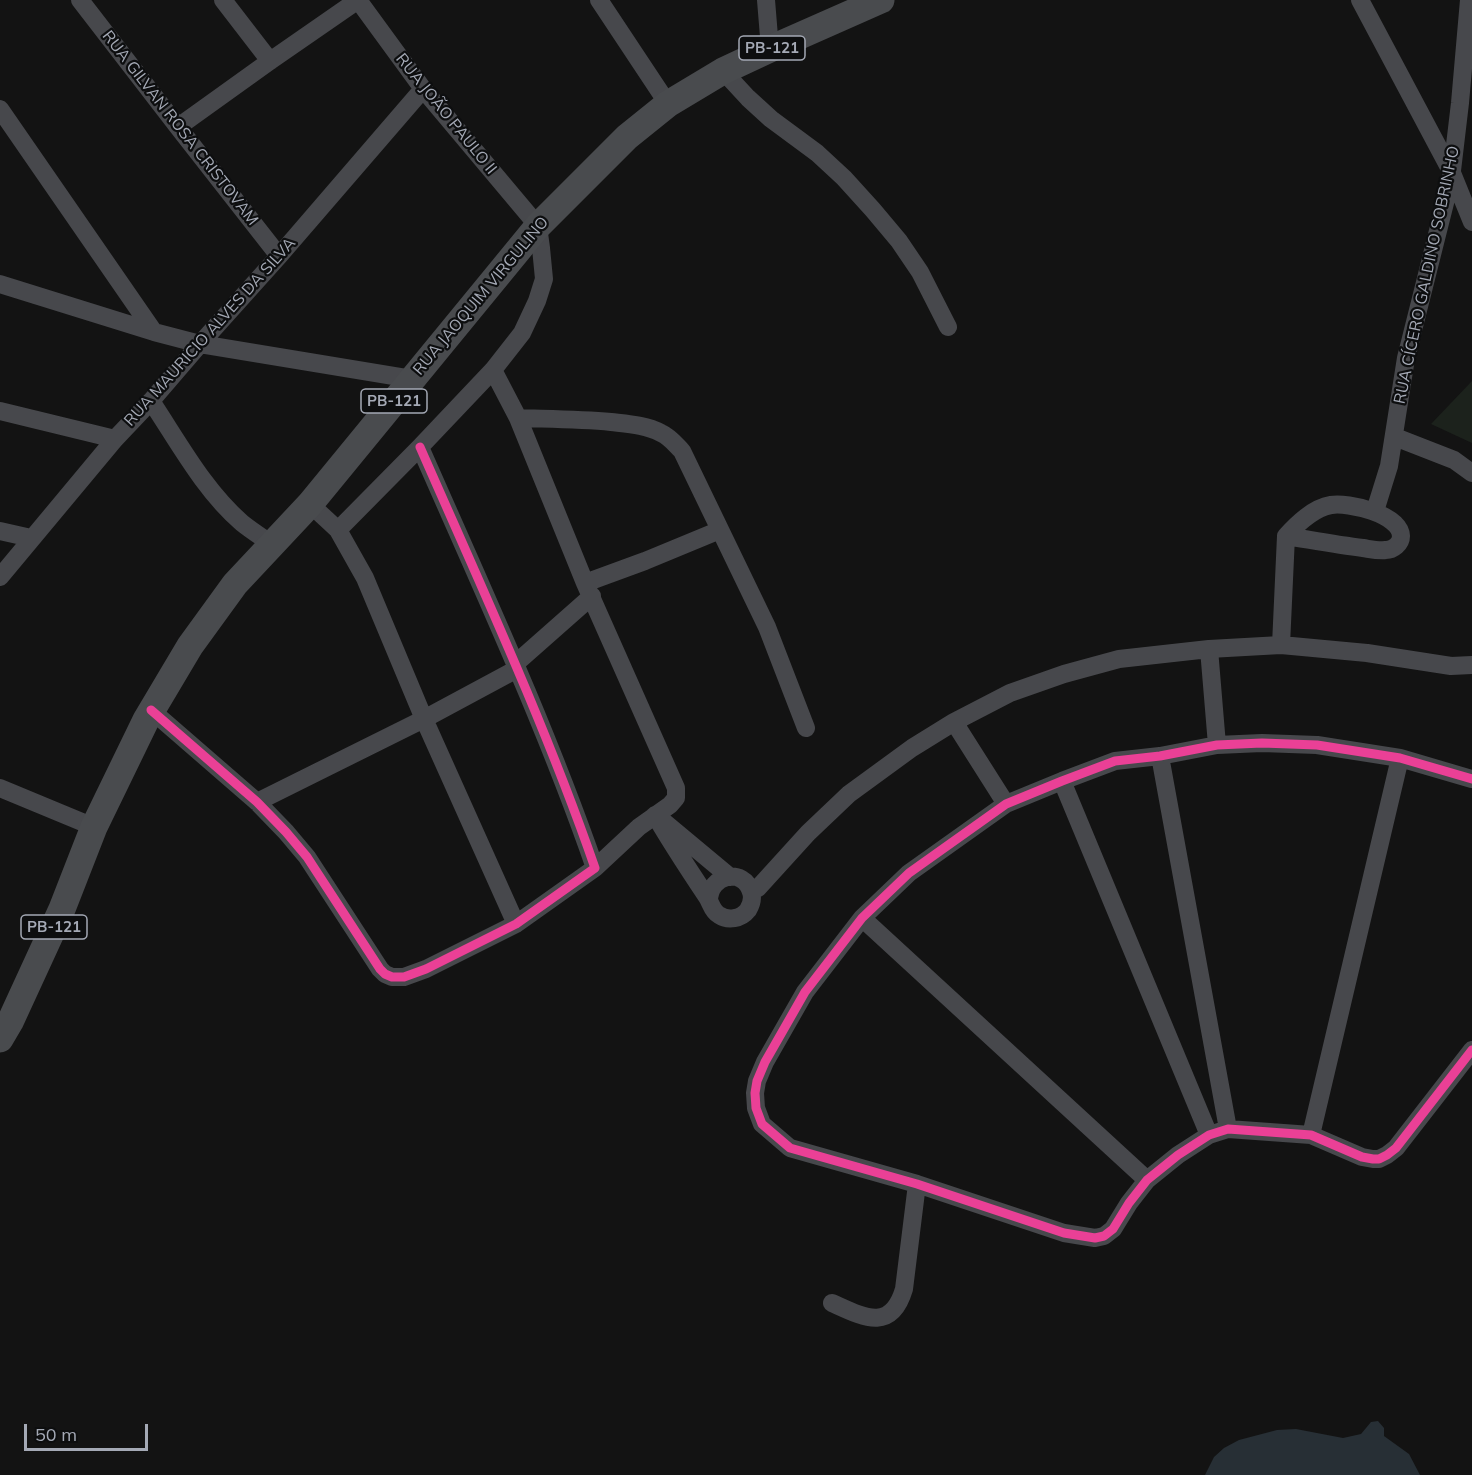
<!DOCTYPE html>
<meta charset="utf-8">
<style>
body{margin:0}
#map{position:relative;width:1472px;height:1475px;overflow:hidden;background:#131313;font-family:Mulish,sans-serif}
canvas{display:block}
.scale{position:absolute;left:24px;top:1424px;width:124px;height:27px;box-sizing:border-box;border:3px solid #a4a9b5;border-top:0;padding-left:8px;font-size:18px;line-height:21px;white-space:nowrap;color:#a4a9b5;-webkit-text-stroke:4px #0d0e0f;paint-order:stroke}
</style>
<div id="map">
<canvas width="1472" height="1475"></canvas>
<div class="scale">50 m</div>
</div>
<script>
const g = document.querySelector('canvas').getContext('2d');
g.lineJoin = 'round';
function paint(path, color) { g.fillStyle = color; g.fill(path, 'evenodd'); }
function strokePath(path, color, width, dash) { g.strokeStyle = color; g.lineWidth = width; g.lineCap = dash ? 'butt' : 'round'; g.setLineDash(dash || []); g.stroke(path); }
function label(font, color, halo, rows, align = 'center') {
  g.font = font + ' Mulish,sans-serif'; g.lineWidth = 4.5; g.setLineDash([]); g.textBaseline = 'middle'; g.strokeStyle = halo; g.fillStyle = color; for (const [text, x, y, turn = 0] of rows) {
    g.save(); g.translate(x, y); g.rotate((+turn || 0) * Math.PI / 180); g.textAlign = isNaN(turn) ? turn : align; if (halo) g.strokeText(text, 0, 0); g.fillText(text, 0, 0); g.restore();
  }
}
paint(new Path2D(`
 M1472 381V443L1431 424Z`), '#1c221c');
paint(new Path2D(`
 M1378 1421 1384 1428V1436L1409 1454 1420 1475H1205L1214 1457 1224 1448 1239 1440 1277 1430 1296 1429 1343 1438 1361 1434 1371 1422Z`), '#272f35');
strokePath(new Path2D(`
 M80 0 178 127 279 256
 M223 0 270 61
 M358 0 423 89 538 226 541 248 544 279 537 301 522 333 493 370 518 418 585 583 676 788V798L670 805 639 827 595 868
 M599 0 668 104
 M766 0 770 49
 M1360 0 1452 173 1472 222
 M723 71 748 98 771 119 817 153 844 178 873 210 899 241 920 272 948 327
 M0 109 154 332
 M178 127 270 61 358 0
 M0 284 154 332 200 344 412 379
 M151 401C179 443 204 490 242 523 252 531 263 538 273 545
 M0 411 115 439
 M518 418C549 419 580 419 611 422 628 424 646 425 661 433 670 437 675 444 682 451L767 627 806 728
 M1395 437 1454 460 1472 473
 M310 504 338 530 365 578 424 719 516 924
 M1375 511 1389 466 1406 358 1451 179 1460 103 1469 0
 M338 530 420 447 493 370
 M0 531 31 538
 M0 577 115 439 151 401 200 344 279 256 423 89
 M585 583 645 561 720 530
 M1281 645 1286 536C1297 524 1313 508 1331 505 1348 502 1400 514 1401 536 1401 544 1393 550 1386 550 1378 551 1370 549 1363 548 1337 545 1311 540 1286 536
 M1209 649 1217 745
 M515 664 592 596
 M151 710 257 802 286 832 307 857 380 969 385 974 392 977H404L426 969 516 924 595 868C545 724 481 586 420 447
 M954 722 1006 804
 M1160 756 1228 1129
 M1472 779 1400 758 1317 745 1262 743 1217 745 1160 756 1115 761 1062 781 1006 804 909 873 862 918 805 992 765 1062 757 1081 755 1093 756 1108 762 1124 790 1148 917 1184 1064 1233 1095 1238 1104 1236 1113 1229 1129 1203 1147 1180 1178 1155 1209 1135 1228 1129 1311 1135 1362 1157 1373 1159H1379L1387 1155 1396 1148 1472 1050
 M1062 781 1209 1135
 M0 788 94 827
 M257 802 424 719 517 669
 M655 815C671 843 689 870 707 897 711 903 712 911 719 915 728 921 741 919 748 910 751 905 753 898 751 892 744 867 709 874 709 901
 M664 822 730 877
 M751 892 758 888 808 833 849 794 912 748 954 722 1010 693 1064 674 1119 659 1209 649 1281 645 1367 653 1451 666 1472 665
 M862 918 1147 1180
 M1311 1135 1400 758
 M832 1303C863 1317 891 1333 904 1289L917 1184`), '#47484c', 18);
strokePath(new Path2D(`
 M0 1039 10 1022 62 909 94 827 146 720 190 646 235 584 310 504 538 226 627 137 668 104 723 71 770 49 881 0`), '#494b4e', 27);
strokePath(new Path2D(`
 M151 710 257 802 286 832 307 857 380 969 385 974 392 977H404L426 969 516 924 595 868C545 724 481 586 420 447
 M1472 779 1400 758 1317 745 1262 743 1217 745 1160 756 1115 761 1062 781 1006 804 909 873 862 918 805 992 765 1062 757 1081 755 1093 756 1108 762 1124 790 1148 917 1184 1064 1233 1095 1238 1104 1236 1113 1229 1129 1203 1147 1180 1178 1155 1209 1135 1228 1129 1311 1135 1362 1157 1373 1159H1379L1387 1155 1396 1148 1472 1050`), '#ea4096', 9);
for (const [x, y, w] of [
 [772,48,66],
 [394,401,66],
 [54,927,66]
]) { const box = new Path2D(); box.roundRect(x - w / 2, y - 12, w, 24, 4.5); g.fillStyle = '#0d0e0f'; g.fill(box); strokePath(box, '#a4a9b5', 1.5); }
label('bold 15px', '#a4a9b5', null, [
 ["PB-121",772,48],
 ["PB-121",394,401],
 ["PB-121",54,927]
]);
label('16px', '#a4a9b5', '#0d0e0f', [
 ["RUA JOÃO PAULO II",446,114,51],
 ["RUA GILVAN ROSA CRISTOVAM",180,128,52],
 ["RUA CÍCERO GALDINO SOBRINHO",1427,275,-78],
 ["RUA JAOQUIM VIRGULINO",481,296,-50],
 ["RUA MAURICIO ALVES DA SILVA",210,332,-48]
]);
</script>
